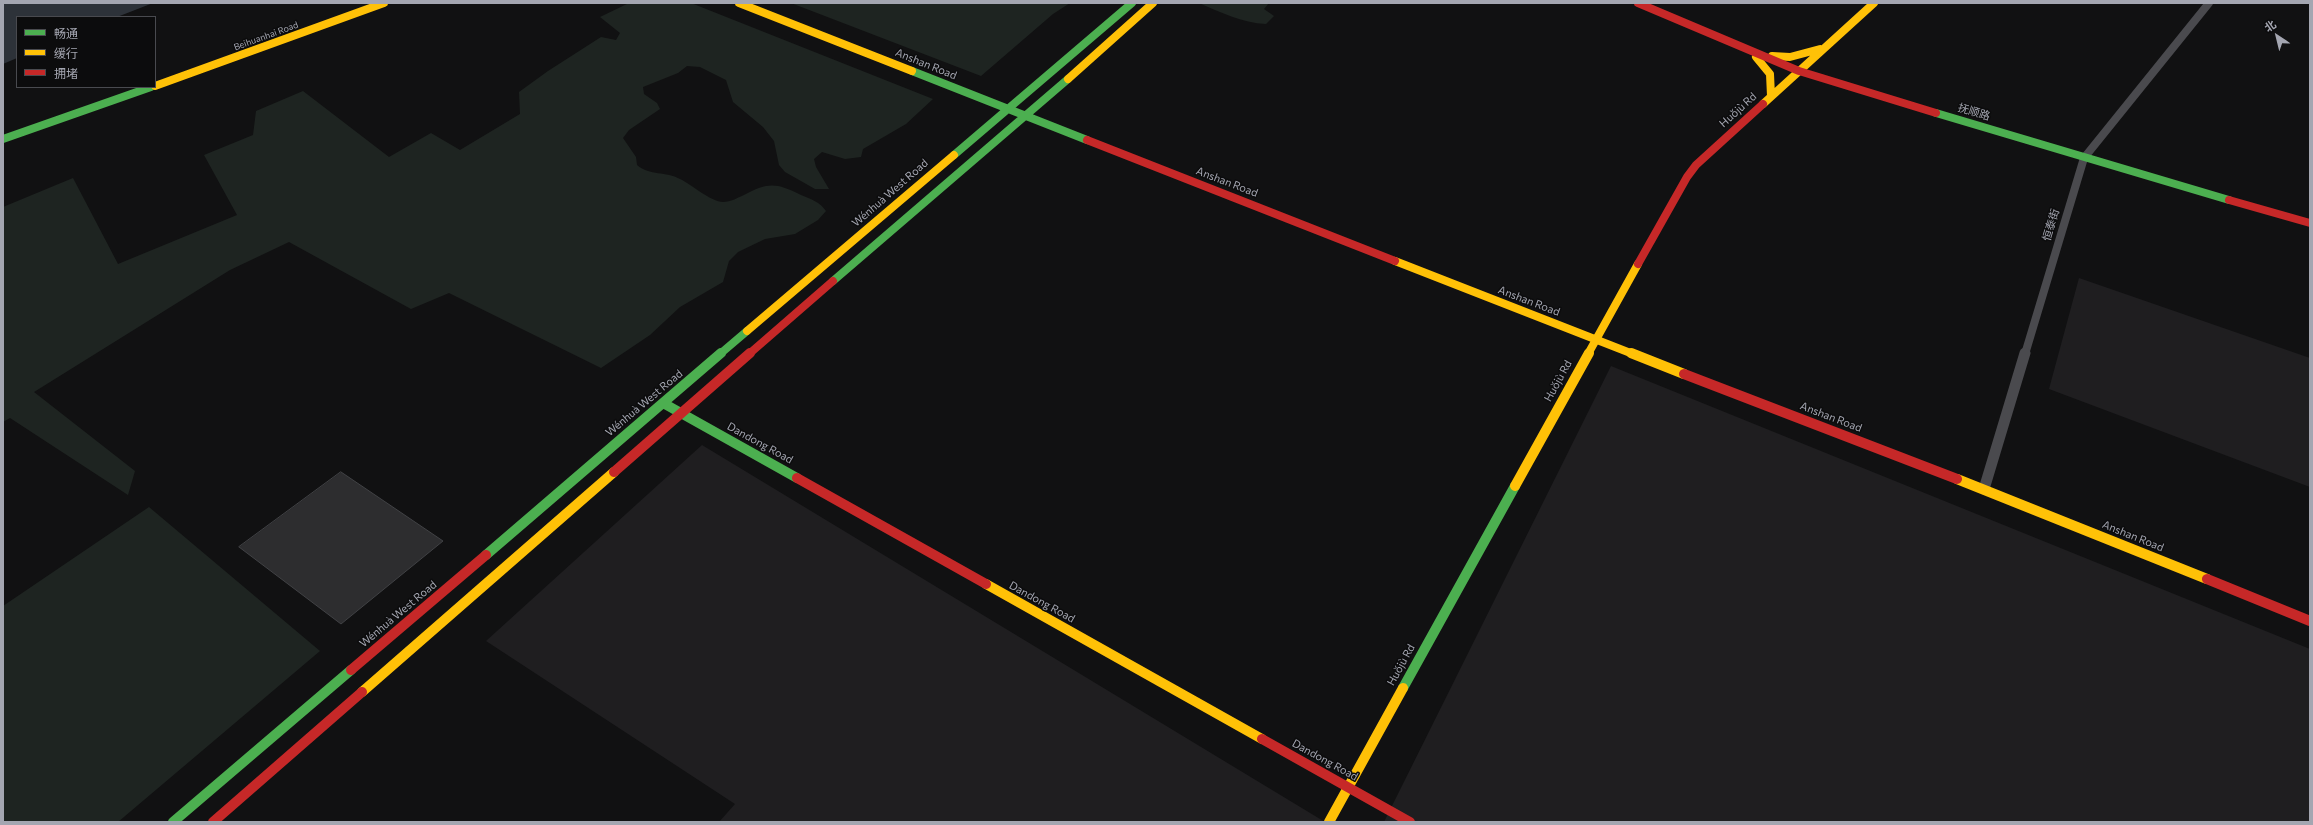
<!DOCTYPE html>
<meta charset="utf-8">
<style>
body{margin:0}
#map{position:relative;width:2313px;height:825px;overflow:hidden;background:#111112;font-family:Commissioner,"Noto Sans SC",sans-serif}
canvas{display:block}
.frame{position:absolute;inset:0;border:4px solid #a4a6b1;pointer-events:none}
.legend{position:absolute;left:16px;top:16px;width:140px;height:72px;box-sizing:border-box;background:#0c0c0d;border:1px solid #494a4f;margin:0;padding:5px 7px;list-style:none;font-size:12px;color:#a4a6b1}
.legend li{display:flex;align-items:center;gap:8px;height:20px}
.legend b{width:20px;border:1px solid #494a4f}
.north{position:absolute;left:2257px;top:16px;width:40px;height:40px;-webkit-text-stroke:3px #0c0c0d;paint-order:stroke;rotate:325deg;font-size:11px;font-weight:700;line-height:16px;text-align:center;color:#a4a6b1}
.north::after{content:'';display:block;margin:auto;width:14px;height:18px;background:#a4a6b1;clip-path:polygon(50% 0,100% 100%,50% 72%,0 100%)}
</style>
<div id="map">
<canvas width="2313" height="825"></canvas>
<div class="frame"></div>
<ul class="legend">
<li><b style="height:5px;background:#4caf50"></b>畅通</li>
<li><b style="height:5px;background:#ffc107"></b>缓行</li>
<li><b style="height:5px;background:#c62828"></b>拥堵</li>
</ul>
<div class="north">北</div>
</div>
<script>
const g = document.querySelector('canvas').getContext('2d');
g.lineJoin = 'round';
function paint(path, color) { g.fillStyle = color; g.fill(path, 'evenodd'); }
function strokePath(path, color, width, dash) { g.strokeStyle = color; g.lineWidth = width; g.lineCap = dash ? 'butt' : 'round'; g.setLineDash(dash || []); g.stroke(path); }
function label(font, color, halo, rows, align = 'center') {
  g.font = font + ' Commissioner,"Noto Sans SC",sans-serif'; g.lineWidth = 3; g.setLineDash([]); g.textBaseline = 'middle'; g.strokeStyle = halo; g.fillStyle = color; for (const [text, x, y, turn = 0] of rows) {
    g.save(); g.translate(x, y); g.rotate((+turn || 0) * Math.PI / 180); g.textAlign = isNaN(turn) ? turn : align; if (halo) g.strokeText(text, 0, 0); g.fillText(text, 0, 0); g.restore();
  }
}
paint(new Path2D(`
 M2079 278 2310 358V487L2049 389Z
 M1611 366 2310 649V822H1384Z
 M702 445 1325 822H719L735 804 486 641Z`), '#1f1e20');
paint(new Path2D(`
 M629 3H691L933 99 906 124 863 149 861 157 845 159 822 152 814 159 816 167 829 189H815L785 172 779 165 774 141 763 127 733 102 726 80 700 67 687 66 678 73 643 87 644 94 657 103 660 109 629 130 623 138 636 157 637 165C650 176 666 171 680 179 691 184 711 202 723 202 731 202 737 198 744 195 769 182 776 183 801 195 811 199 820 202 826 211L818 220 795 234 765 239 738 252 729 261 723 282 680 307 650 335 601 368 449 293 411 309 289 242 230 270 34 392 135 471 128 495 10 418 3 422V207L73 178 118 264 237 215 204 155 253 135 256 111 303 91 389 157 431 133 460 150 520 114 519 92 548 71 601 37 616 40 620 33 600 17Z
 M791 3H1070L1053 14 981 76Z
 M1199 3H1269L1264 9 1274 16 1266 24C1242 23 1220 12 1199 3Z
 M149 507 320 651 118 822H3V606Z`), '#1e2421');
paint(new Path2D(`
 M3 3H153L117 17H17V58L3 64Z`), '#2d3239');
const building = new Path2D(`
 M341 472 443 541 341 624 239 547Z`);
paint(building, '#2d2d2f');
strokePath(building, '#414245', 1);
strokePath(new Path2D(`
 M2025 354 2084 158 2209 3`), '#4a4a4e', 8);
strokePath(new Path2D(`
 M1984 489 2025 353`), '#4a4a4e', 11);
strokePath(new Path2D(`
 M912 71 1087 140
 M1936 113 2229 200
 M3 139 151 87
 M954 155 1132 3
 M833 281 1068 79
 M720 354 747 331`), '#4caf50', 8);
strokePath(new Path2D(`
 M663 403 797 478
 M486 555 721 353
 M1403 688 1515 486
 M173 822 351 670`), '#4caf50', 10);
strokePath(new Path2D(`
 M739 3 912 71
 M1772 56 1790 57 1820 49
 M1756 57 1770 74 1771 96
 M1068 79 1153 3
 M155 86 384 3
 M1763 104 1874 3
 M1395 261 1633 354
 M747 331 954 155
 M1588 354 1638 264`), '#ffc107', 8);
strokePath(new Path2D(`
 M1631 353 1684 374
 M1957 479 2207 579
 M1515 486 1589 353
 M986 584 1262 739
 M362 692 614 472
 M1329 822 1403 688`), '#ffc107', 10);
strokePath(new Path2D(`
 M1638 3 1799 71 1936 113
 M1087 140 1395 261
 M2229 200 2310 223
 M1638 264 1687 177 1696 165 1763 104
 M749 354 833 281`), '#c62828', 8);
strokePath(new Path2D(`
 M1684 374 1957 479
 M614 472 750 353
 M797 478 986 584
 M2207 579 2310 621
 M351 670 486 555
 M1262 739 1410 822
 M213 822 362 692`), '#c62828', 10);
label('9px', '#a4a6b1', '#0c0c0d', [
 ["Beihuanhai Road",266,36,-20]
]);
label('11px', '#a4a6b1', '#0c0c0d', [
 ["Anshan Road",926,64,22],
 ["Huǒjù Rd",1738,110,-42],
 ["抚顺路",1974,112,17],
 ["Anshan Road",1227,182,21],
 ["Wénhuà West Road",890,193,-41],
 ["恒泰街",2051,225,-73],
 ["Anshan Road",1529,301,21],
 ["Huǒjù Rd",1558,381,-61],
 ["Wénhuà West Road",644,403,-40],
 ["Anshan Road",1831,417,21],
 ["Dandong Road",760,443,29],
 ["Anshan Road",2133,536,22],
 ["Dandong Road",1042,602,29],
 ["Wénhuà West Road",398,614,-40],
 ["Huǒjù Rd",1401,665,-61],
 ["Dandong Road",1325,760,29]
]);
</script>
